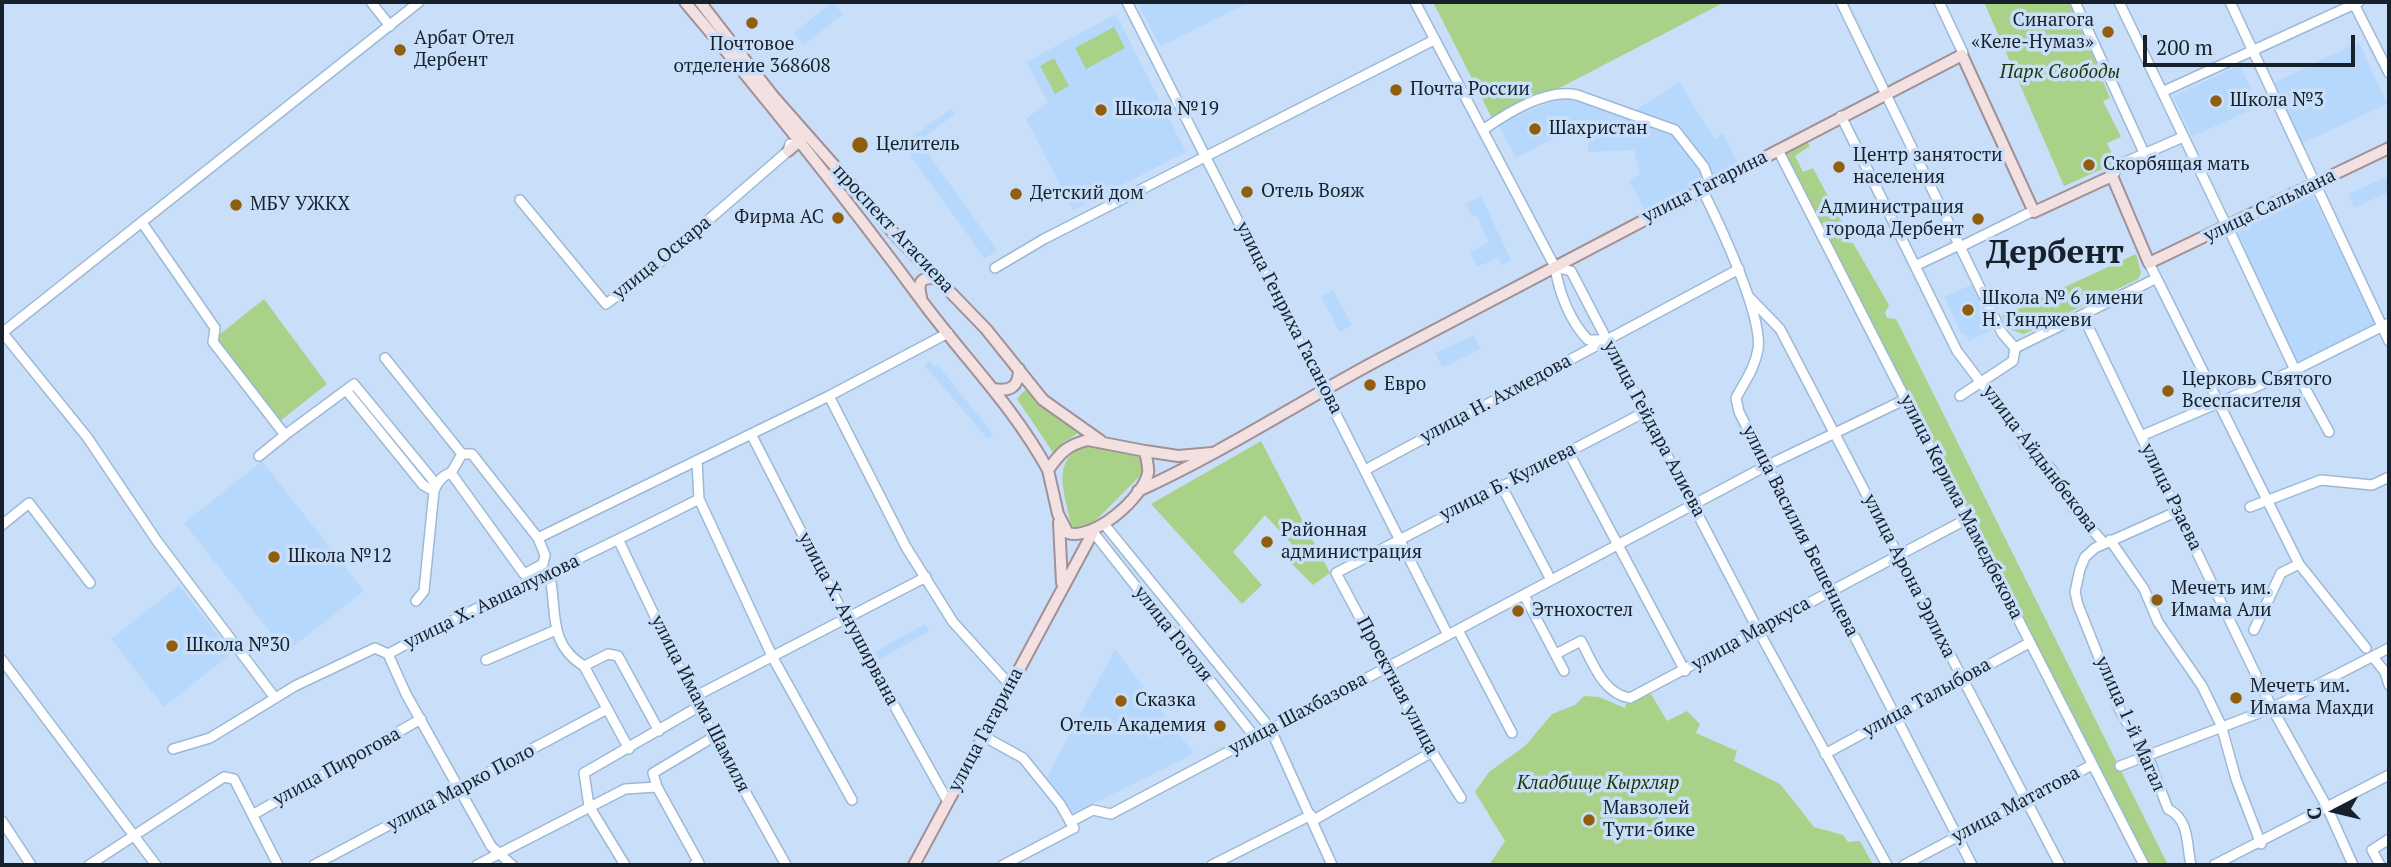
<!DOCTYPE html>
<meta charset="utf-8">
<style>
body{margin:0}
#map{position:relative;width:2391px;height:867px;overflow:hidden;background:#c9dff9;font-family:"PT Serif",serif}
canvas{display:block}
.frame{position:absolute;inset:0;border:4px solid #17212c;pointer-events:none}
.north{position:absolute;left:2300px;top:776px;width:70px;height:70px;-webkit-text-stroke:5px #c9dff9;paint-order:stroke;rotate:263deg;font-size:19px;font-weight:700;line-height:28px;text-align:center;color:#17212c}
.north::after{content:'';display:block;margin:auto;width:24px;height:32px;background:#17212c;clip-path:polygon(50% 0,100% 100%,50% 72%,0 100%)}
.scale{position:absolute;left:2143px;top:35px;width:212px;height:32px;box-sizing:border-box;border:4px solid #17212c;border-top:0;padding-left:9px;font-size:21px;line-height:24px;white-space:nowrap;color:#17212c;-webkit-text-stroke:5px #c9dff9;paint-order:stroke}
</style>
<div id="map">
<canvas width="2391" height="867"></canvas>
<div class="frame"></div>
<div class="north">С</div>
<div class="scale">200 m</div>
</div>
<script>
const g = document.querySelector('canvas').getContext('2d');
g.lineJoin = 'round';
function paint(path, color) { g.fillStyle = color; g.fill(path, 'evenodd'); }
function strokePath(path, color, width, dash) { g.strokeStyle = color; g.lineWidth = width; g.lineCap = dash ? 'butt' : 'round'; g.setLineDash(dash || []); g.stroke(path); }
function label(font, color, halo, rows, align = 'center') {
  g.font = font + ' "PT Serif",serif'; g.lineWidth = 7; g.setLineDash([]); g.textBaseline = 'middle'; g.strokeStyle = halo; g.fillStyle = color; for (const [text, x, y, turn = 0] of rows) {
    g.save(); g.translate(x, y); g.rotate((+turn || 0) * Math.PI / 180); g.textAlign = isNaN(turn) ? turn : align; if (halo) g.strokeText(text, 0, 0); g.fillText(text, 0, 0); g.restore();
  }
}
paint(new Path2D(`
 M832 2 843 14 804 45 794 33Z
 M1137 2H1250L1160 47Z
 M1116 14 1186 152 1073 210 1026 119 1048 102 1026 62Z
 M2359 42 2387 104 2301 144 2273 83Z
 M2240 65 2259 106 2192 137 2173 96Z
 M1679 82 1715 139 1723 133 1739 165 1646 213 1629 180 1640 174 1634 150 1588 152 1590 119 1516 158 1498 124 1565 95 1625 117Z
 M951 109 955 114 919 141 997 250 985 259 902 144Z
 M2389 176V192L2354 208 2348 194Z
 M2312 195 2377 325 2296 365 2233 234Z
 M1481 196 1511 260 1502 265 1498 258 1477 267 1470 252 1489 242 1476 215 1472 217 1466 203Z
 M1973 284 1995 329 1969 341 1965 334 1962 335 1944 297Z
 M1333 290 1352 325 1340 332 1321 297Z
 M1474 335 1481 349 1442 368 1435 353Z
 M929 361 934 367 937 364 994 435 988 439 924 365Z
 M262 461 364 591 286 652 184 523Z
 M179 585 232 653 164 707 111 639Z
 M925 624 929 631 877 661 873 653Z
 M1115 649 1194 754 1072 814 1047 777Z`), '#b7d8fd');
paint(new Path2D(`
 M1433 2H1725L1494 122Z
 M1984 2H2073L2107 76 2102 79 2110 98 2103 101 2121 137 2107 143 2116 163 2064 186Z
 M1114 27 1125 48 1086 69 1075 48Z
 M1054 58 1069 86 1055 94 1040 66Z
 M1807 142 1810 146 1795 156 1803 172 1813 168 1847 232 1844 241 1853 243 1889 305 1885 313 1887 318 1896 319 2168 865H2149L1810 204 1785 154Z
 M2136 254 2141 273 2138 279 2024 334 2011 330 2002 316Z
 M264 299 327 384 275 425 214 339Z
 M1027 388 1040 404 1078 433 1064 442 1054 454 1017 399Z
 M1261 441 1330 573 1313 585 1291 563 1300 553 1265 515 1233 552 1262 585 1242 604 1151 504Z
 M1087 445C1104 445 1134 448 1144 463L1143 473 1087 529H1074C1069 521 1068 511 1066 502 1060 476 1059 456 1087 445Z
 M1651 694 1667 721 1687 711 1700 724 1696 733 1737 751 1734 761 1780 784 1814 827 1843 835 1848 842 1860 841 1873 865H1489L1505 841 1475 792 1489 772 1525 746 1552 714 1575 705 1584 696 1599 697 1625 708 1626 704Z`), '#a9d288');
const minor = new Path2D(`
 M371 2 390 26
 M1127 2 1448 635
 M1415 2 1555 267 1571 271 1758 630 1887 865
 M1841 2 2002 333 2015 348
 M1939 2 1963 53
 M2075 2 2145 155
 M2119 2 2227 227
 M2230 2 2389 341
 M2353 2 2389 73
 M2162 92 2359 2
 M1841 116 1957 351 2013 425 2024 444 2052 470 2073 508 2103 542
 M1484 129C1509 112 1547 88 1577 95L1675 130 1704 167 1710 183
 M1778 150 2144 865
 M2112 176 2121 164 2183 137
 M1701 187C1718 221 1763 315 1758 349 1755 368 1745 381 1736 398L1739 412 1972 865
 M520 200 606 304 645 275 788 151 790 144
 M143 224 215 328 213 342 285 435 354 384 436 484
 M2231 234 2295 370 2329 432
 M1960 247 2035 210
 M2149 263 2299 564 2366 648
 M1917 265 1959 245
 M1555 267C1559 293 1570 321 1588 340H1605
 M995 268 1044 239 1434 40
 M1749 297 1780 329 2060 865
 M2083 316 2272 708 2327 807 2353 865
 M2 332 87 437 157 541 275 698
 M2 333 419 2
 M2015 348 2155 279
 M385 358 462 454H472L538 538
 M346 390 423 485 434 491
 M829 396 906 547 953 622 1010 685
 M1960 396 2013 361 2015 348
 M751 434 846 619 948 802
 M2141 436 2295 370 2389 323
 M1568 451 1685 671
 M259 456 285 435
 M697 461 699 499 773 658 852 800
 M1365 470 1739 269
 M451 473 462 454
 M1501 485 1551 580
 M2250 507 2321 480 2372 485 2389 477
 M2178 511 2095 548 2085 557 2080 569 2075 592 2078 605 2121 713 2147 754 2168 809C2190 820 2186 843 2191 865
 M1104 524 1270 728 1332 865
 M2 525 29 503 90 583
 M1093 532 1254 736
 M2110 540 2144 589 2158 622 2202 686 2221 725 2236 779 2261 844
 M619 541 698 707 786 865
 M549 572C558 608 546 643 584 666L608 654 618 656 659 731
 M1524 595 1564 671
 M416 601 424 591 434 491C437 483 442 475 451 473L524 574 543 564 545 555 538 538 829 396 948 333
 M1458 630 1512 733
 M2254 630 2281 573 2299 564
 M388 654 406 694 491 846 512 865
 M1556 654 1581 641C1593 663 1603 694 1630 698L1967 519
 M2373 657 2385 672 2389 685
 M2 660 156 865
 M486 660 556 630
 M584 666 629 749
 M694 697 926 577
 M983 736 1023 758 1060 804 1074 828 1003 865
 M173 749 210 738 295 686 375 648 388 654C490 599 596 552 699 499
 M1825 754 2029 643
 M2120 766 2272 708 2389 648
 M657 787 699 863 694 865
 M1461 798 1432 752 1336 573 1645 412
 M254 814 421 719
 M1314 820 1432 752
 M2 821 31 865
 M1070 822 1093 810 1111 814 1766 466 1906 399
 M89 865 224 777 234 779 278 865
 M314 865 607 709
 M477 865 625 789 657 787 653 773 715 736
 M625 865 589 806 584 773 698 707
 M1212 865 1311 815
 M1904 865 2092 765
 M2214 865 2389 775
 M2380 865 2372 850 2389 839`);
const major = new Path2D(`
 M685 2C767 99 846 198 922 301 964 358 1014 407 1048 470
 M700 2 773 96 898 238 986 329 1043 400 1101 441
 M788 151 804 137
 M2149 263 2389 148
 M921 297C917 281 922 276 938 279
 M993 389C1010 392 1019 387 1019 369
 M1088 440 1145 451C1146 457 1149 467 1148 473 1143 498 1093 541 1068 533L1058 514 1048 470C1060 453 1067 445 1088 440Z
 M1145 451 1178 456 1212 453
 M1138 491C1222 453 1299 402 1380 359 1574 257 1767 155 1962 55L2034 212 2112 176 2149 263
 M1059 522 1062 583
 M914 865 1093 532`);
strokePath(minor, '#9db8d7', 12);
strokePath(major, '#a19196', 14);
strokePath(minor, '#fff', 9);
strokePath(major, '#f3e1e2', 10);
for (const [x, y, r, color] of [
 [752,23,7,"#905e0c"],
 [2108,32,7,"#905e0c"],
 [400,50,7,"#905e0c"],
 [1396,90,7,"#905e0c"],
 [2216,101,7,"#905e0c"],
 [1101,110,7,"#905e0c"],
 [1535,129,7,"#905e0c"],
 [860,145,9,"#905e0c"],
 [2089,165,7,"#905e0c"],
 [1839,167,7,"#905e0c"],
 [1247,192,7,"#905e0c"],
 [1016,194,7,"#905e0c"],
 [236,205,7,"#905e0c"],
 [838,218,7,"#905e0c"],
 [1978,219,7,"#905e0c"],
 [1968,310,7,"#905e0c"],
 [1370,385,7,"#905e0c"],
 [2168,391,7,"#905e0c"],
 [1267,542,7,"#905e0c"],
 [274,557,7,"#905e0c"],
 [2157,600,7,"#905e0c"],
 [1518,611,7,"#905e0c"],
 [172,646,7,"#905e0c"],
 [2236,698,7,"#905e0c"],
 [1121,701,7,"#905e0c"],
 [1220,726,7,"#905e0c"],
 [1589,820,7,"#905e0c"]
]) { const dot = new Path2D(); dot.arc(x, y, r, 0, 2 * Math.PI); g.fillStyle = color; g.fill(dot); strokePath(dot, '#c9dff9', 2.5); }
label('19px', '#17212c', '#c9dff9', [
 ["Синагога",2094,21,"right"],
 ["«Келе-Нумаз»",2094,43,"right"],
 ["Арбат Отел",414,39],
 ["Дербент",414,61],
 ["Почтовое",752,45,"center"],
 ["отделение 368608",752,67,"center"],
 ["Почта России",1410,90],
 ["Школа №3",2230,101],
 ["Школа №19",1115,110],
 ["Шахристан",1549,129],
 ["Целитель",876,145],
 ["Центр занятости",1853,156],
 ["населения",1853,178],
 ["Скорбящая мать",2103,165],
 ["Отель Вояж",1261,192],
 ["Детский дом",1030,194],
 ["МБУ УЖКХ",250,205],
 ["Администрация",1964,208,"right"],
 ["города Дербент",1964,230,"right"],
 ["Фирма АС",824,218,"right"],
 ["Школа № 6 имени",1982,299],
 ["Н. Гянджеви",1982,321],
 ["Церковь Святого",2182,380],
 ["Всеспасителя",2182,402],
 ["Евро",1384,385],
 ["Районная",1281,531],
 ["администрация",1281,553],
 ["Школа №12",288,557],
 ["Мечеть им.",2171,589],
 ["Имама Али",2171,611],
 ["Этнохостел",1532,611],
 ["Школа №30",186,646],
 ["Мечеть им.",2250,687],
 ["Имама Махди",2250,709],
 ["Сказка",1135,701],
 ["Отель Академия",1206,726,"right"],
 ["Мавзолей",1603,809],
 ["Тути-бике",1603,831]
], 'left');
label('italic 19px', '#1f3507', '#c9dff9', [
 ["Парк Свободы",2060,73],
 ["Кладбище Кырхляр",1598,784]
]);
label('19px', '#17212c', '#c9dff9', [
 ["улица Гагарина",1705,187,-27],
 ["улица Сальмана",2270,206,-26],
 ["проспект Агасиева",893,229,47],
 ["улица Оскара",662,258,-39],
 ["улица Генриха Гасанова",1289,318,63],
 ["улица Н. Ахмедова",1496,399,-28],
 ["улица Гейдара Алиева",1654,429,62],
 ["улица Айдынбекова",2040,459,53],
 ["улица Б. Кулиева",1508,482,-27],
 ["улица Рзаева",2171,497,64],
 ["улица Керима Мамедбекова",1961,507,63],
 ["улица Василия Бешенцева",1800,531,63],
 ["улица Арона Эрлиха",1909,576,63],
 ["улица Х. Авшалумова",492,602,-26],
 ["улица Х. Ануширвана",848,619,62],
 ["улица Гоголя",1173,634,52],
 ["улица Маркуса",1751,634,-29],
 ["Проектная улица",1397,686,62],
 ["улица Талыбова",1927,698,-29],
 ["улица Имама Шамиля",700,704,63],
 ["улица Шахбазова",1298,714,-28],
 ["улица 1-й Магал",2130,724,66],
 ["улица Гагарина",986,730,-62],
 ["улица Пирогова",337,767,-29],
 ["улица Марко Поло",461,788,-28],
 ["улица Мататова",2016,805,-28]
]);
label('bold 33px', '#17212c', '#c9dff9', [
 ["Дербент",2055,254]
]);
</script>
